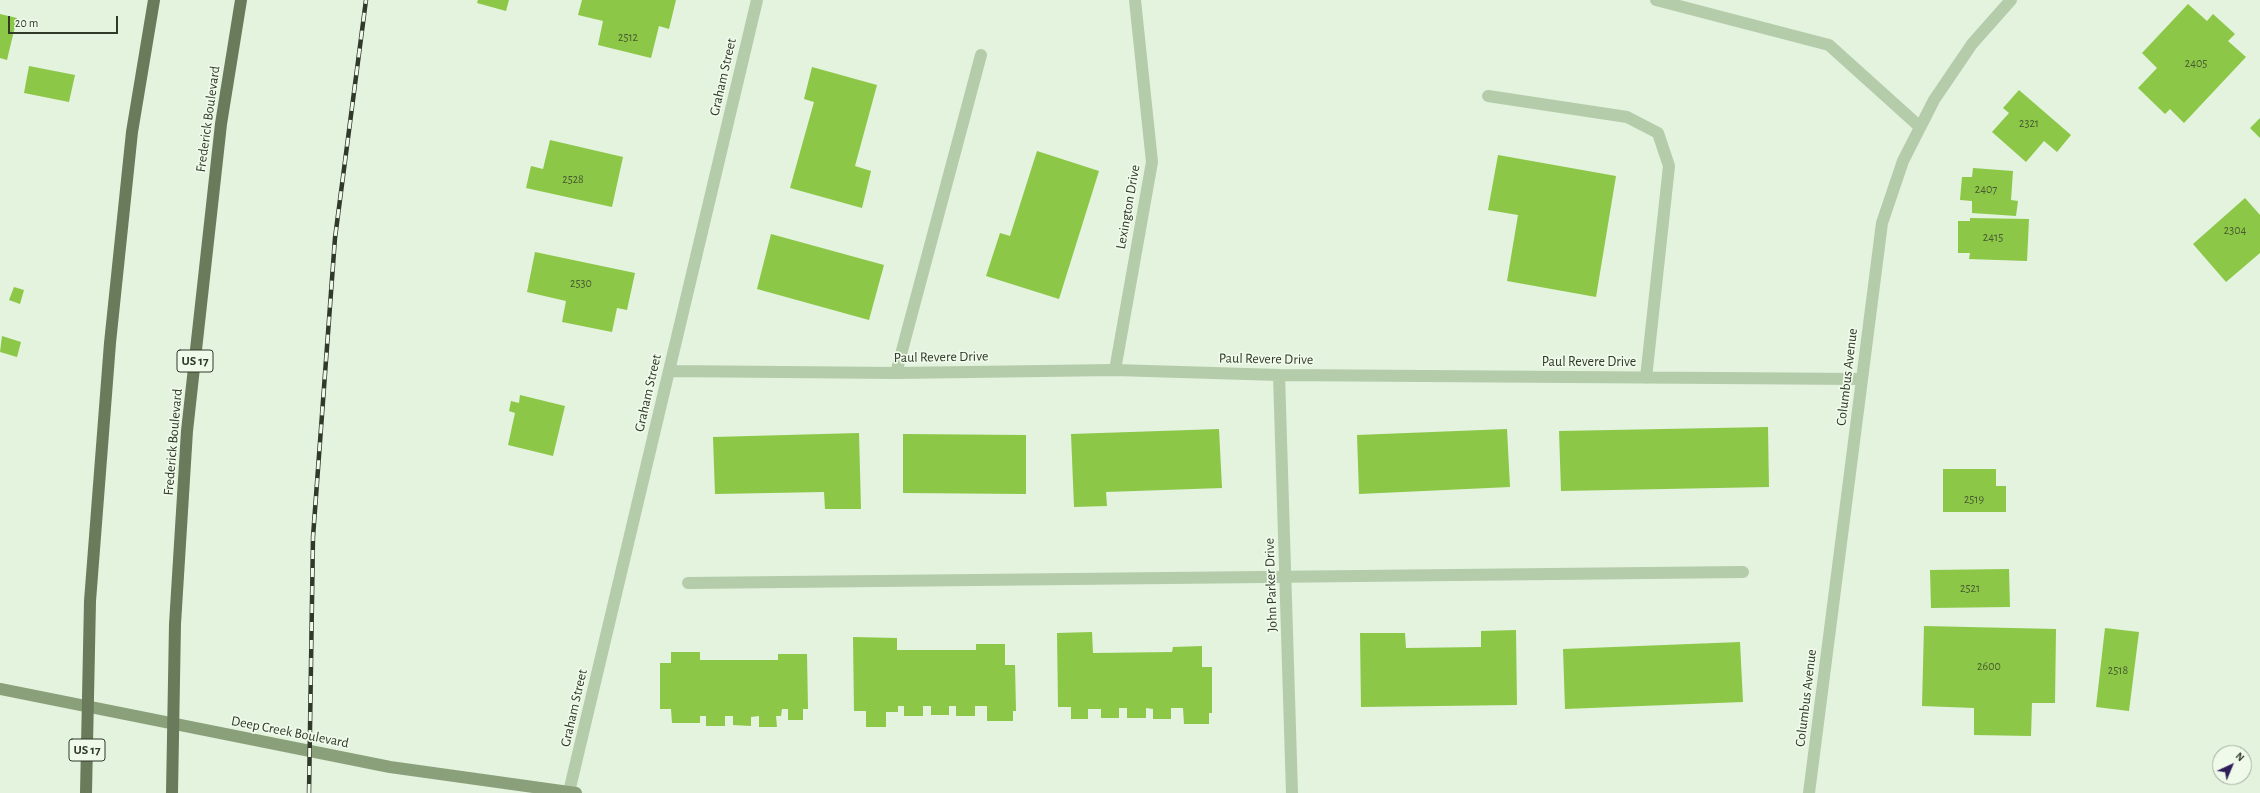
<!DOCTYPE html>
<style>
body{margin:0}
#map{position:relative;width:2260px;height:793px;overflow:hidden;background:#e3f3de;font-family:"Alegreya Sans",sans-serif}
canvas{display:block}
.north{position:absolute;left:2212px;top:745px;width:40px;height:40px;box-sizing:border-box;background:#effaeb;border:1px solid #a3ad9d;border-radius:50%;rotate:44deg;font-size:11px;font-weight:700;line-height:16px;text-align:center;color:#313929}
.north::after{content:'';display:block;margin:auto;width:14px;height:18px;background:#301e5b;clip-path:polygon(50% 0,100% 100%,50% 72%,0 100%)}
.scale{position:absolute;left:8px;top:16px;width:110px;height:18px;box-sizing:border-box;border:2px solid #313929;border-top:0;padding-left:5px;font-size:12px;line-height:14px;white-space:nowrap;color:#313929;-webkit-text-stroke:3px #effaeb;paint-order:stroke}
</style>
<div id="map">
<canvas width="2260" height="793"></canvas>
<div class="north">N</div>
<div class="scale">20 m</div>
</div>
<script>
const g = document.querySelector('canvas').getContext('2d');
g.lineJoin = 'round';
function paint(path, color) { g.fillStyle = color; g.fill(path, 'evenodd'); }
function strokePath(path, color, width, dash) { g.strokeStyle = color; g.lineWidth = width; g.lineCap = dash ? 'butt' : 'round'; g.setLineDash(dash || []); g.stroke(path); }
function label(font, color, halo, rows, align = 'center') {
  g.font = font + ' "Alegreya Sans",sans-serif'; g.lineWidth = 3.5; g.setLineDash([]); g.textBaseline = 'middle'; g.strokeStyle = halo; g.fillStyle = color; for (const [text, x, y, turn = 0] of rows) {
    g.save(); g.translate(x, y); g.rotate((+turn || 0) * Math.PI / 180); g.textAlign = isNaN(turn) ? turn : align; if (halo) g.strokeText(text, 0, 0); g.fillText(text, 0, 0); g.restore();
  }
}
paint(new Path2D(`
 M478 0H509L506 11 477 3Z
 M582 0H676L669 29 659 26 651 58 598 45 603 21 578 15Z
 M2188 4 2207 21 2213 14 2235 34 2228 41 2246 57 2184 123 2170 109 2165 114 2138 88 2157 68 2142 53Z
 M0 14 17 18 7 60 0 58Z
 M29 66 75 75 69 102 24 93Z
 M812 67 877 85 855 166 871 171 862 208 790 188 814 102 804 99Z
 M2019 90 2071 135 2057 152 2044 141 2026 162 1992 132 2009 113 2003 108Z
 M2260 118V138L2250 128Z
 M550 140 623 157 612 207 526 188 531 166 543 169Z
 M1037 151 1099 171 1059 299 986 276 1000 233 1010 236Z
 M1498 155 1616 176 1596 297 1507 281 1518 215 1488 210Z
 M1973 168 2013 171 2011 200 2018 201 2016 216 1972 213V201L1960 200 1962 177H1972Z
 M2245 198 2260 215V253L2226 282 2193 244Z
 M1970 218 2029 219 2027 261 1969 259 1970 253H1958V221H1970Z
 M771 234 884 265 869 320 757 289Z
 M535 252 635 273 627 310 617 308 612 332 562 322 566 301 527 292Z
 M14 287 24 290 20 304 9 300Z
 M2 336 21 342 17 357 0 352Z
 M520 395 565 406 553 456 508 445 515 413 509 411 511 401 519 403Z
 M1768 427 1769 487 1561 491 1559 431Z
 M1219 429 1222 488 1106 492 1107 506 1074 507 1071 434Z
 M1507 429 1510 487 1359 494 1357 435Z
 M859 433 861 509H825L824 492 715 494 713 437Z
 M903 434 1026 435V494L903 493Z
 M1943 469H1996V486H2006V512H1943Z
 M2009 569 2010 607 1931 608 1930 570Z
 M1924 626 2056 629 2055 703H2032L2031 736 1974 735V708L1922 706Z
 M2105 628 2139 632 2129 711 2096 707Z
 M1516 630 1517 705 1361 707 1360 633H1405L1406 648 1481 647V631Z
 M1092 632 1093 653 1172 652 1173 647 1202 646V667H1212V713H1209V724H1184L1183 708H1171V719H1153V709L1146 708V718H1127V708H1119V718H1101V709H1088V719H1071V707H1058L1057 633Z
 M853 637 897 638V650H976V644H1005V665H1015L1016 711H1013V721H987V706H975V716H956V706H949V715H931V706H923V716H904V706H898V712H886V727H866V711H854Z
 M1740 642 1743 702 1565 709 1563 649Z
 M671 652H700V660H778V654H807L808 709H803V720H788V709H782L781 716H776L777 727H759V716L751 717V726L733 725V716H725V726H706V716H700V723H672L671 709H660V663H671Z`), '#8cc748');
strokePath(new Path2D(`
 M1656 0 1829 45 1920 127
 M1115 370 1152 162 1135 0`), '#b4ccaa', 12);
strokePath(new Path2D(`
 M1488 96 1627 117 1658 133 1669 166 1646 378
 M669 371 896 373 1115 370 1279 375 1862 379
 M896 373 981 55
 M1279 375 1292 793
 M688 583 1743 572
 M569 792 757 0
 M1809 793 1882 223 1903 161 1934 100 1972 44 2011 0`), '#b4ccaa', 12);
strokePath(new Path2D(`
 M0 689 390 767 576 793`), '#8aa07b', 12);
strokePath(new Path2D(`
 M86 793 90 601 110 343 132 132 154 0
 M172 793 175 624 187 431 221 124 241 0`), '#697b5a', 12);
const rail = new Path2D(`
 M309 793 313 537 335 238 366 0`);
strokePath(rail, '#313929', 4.5);
strokePath(rail, '#effaeb', 3, [9]);
label('12px', '#485c31', null, [
 ["2512",628,37],
 ["2405",2196,63],
 ["2321",2029,123],
 ["2528",573,179],
 ["2407",1986,189],
 ["2304",2235,230],
 ["2415",1993,237],
 ["2530",581,283],
 ["2519",1974,499],
 ["2521",1970,588],
 ["2600",1989,666],
 ["2518",2118,670]
]);
for (const [x, y, w] of [
 [195,361,36],
 [87,750,36]
]) { const box = new Path2D(); box.roundRect(x - w / 2, y - 11, w, 22, 3); g.fillStyle = '#effaeb'; g.fill(box); strokePath(box, '#313929', 1); }
label('bold 13px', '#313929', null, [
 ["US 17",195,361],
 ["US 17",87,750]
]);
label('14px', '#313929', '#effaeb', [
 ["Graham Street",723,77,-77],
 ["Frederick Boulevard",208,119,-82],
 ["Lexington Drive",1128,207,-80],
 ["Paul Revere Drive",941,357,-1],
 ["Paul Revere Drive",1266,359,1],
 ["Paul Revere Drive",1589,362],
 ["Columbus Avenue",1847,377,-83],
 ["Graham Street",648,393,-77],
 ["Frederick Boulevard",173,442,-85],
 ["John Parker Drive",1271,585,-92],
 ["Columbus Avenue",1806,698,-83],
 ["Graham Street",574,708,-77],
 ["Deep Creek Boulevard",290,732,11]
]);
</script>
